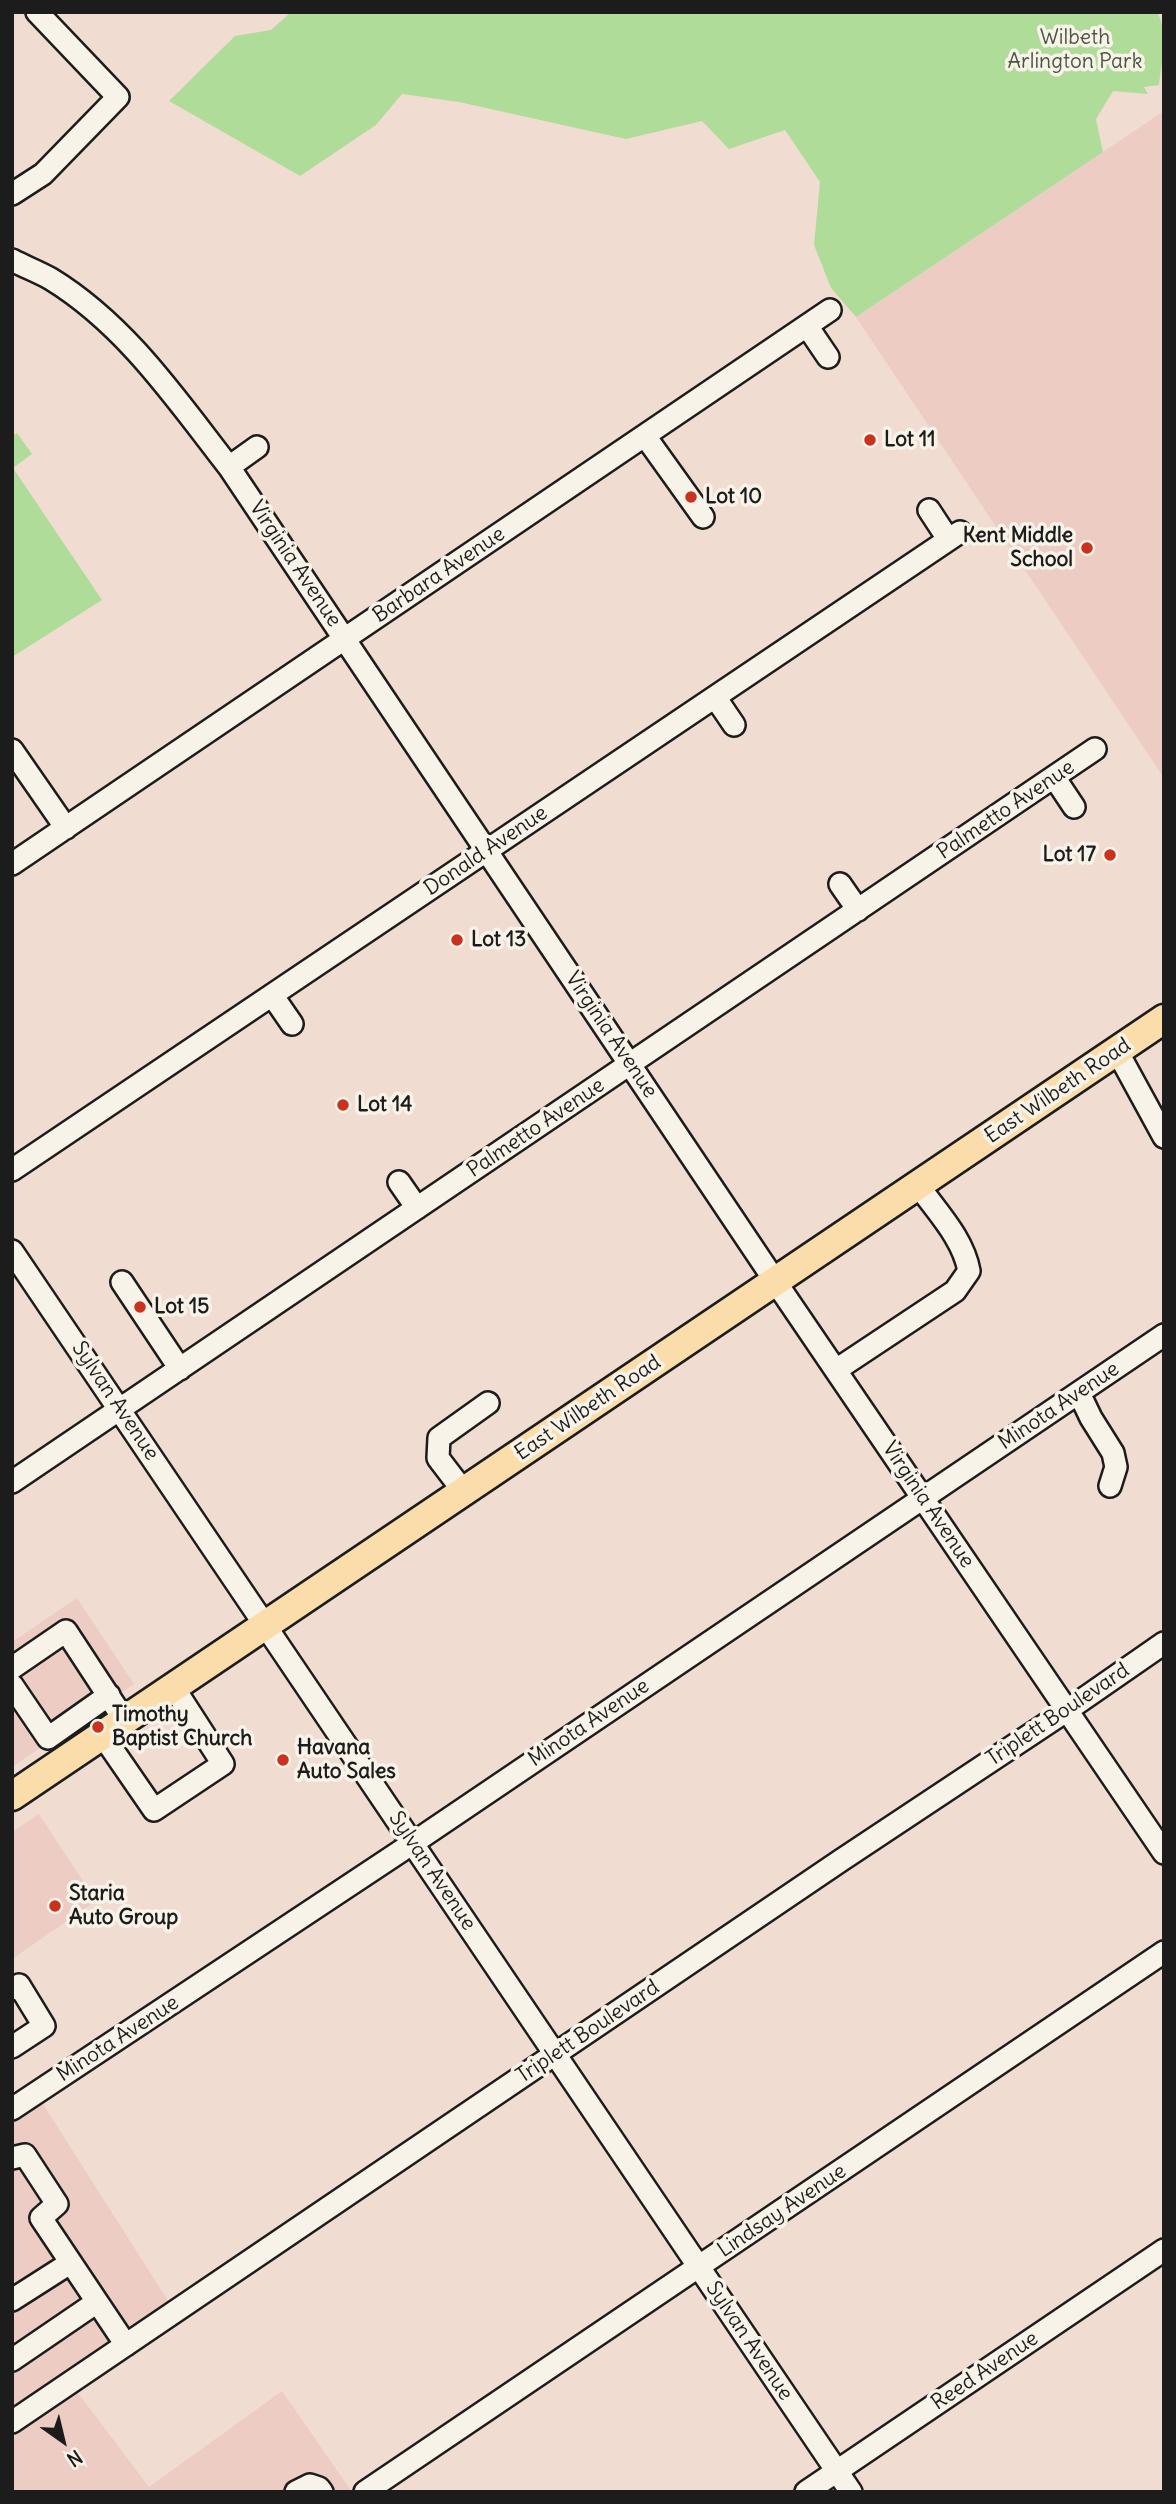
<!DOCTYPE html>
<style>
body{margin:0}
#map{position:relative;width:1176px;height:2504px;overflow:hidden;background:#f1dcd2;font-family:Delius,sans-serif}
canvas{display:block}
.frame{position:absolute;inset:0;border:14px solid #1c1c1c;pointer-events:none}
.north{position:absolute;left:28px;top:2406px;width:70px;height:70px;-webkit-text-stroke:5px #f7f3e8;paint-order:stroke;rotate:146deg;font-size:19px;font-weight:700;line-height:28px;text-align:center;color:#1c1c1c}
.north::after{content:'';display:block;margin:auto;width:24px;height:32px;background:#1c1c1c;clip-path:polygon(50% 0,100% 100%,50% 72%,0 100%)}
</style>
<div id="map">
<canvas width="1176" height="2504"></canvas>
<div class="frame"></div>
<div class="north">N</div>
</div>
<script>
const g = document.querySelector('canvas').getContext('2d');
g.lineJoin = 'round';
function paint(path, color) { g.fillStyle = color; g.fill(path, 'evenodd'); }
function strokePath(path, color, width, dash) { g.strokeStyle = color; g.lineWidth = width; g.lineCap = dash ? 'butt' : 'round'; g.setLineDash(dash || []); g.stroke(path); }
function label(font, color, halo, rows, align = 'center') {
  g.font = font + ' Delius,sans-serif'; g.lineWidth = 7; g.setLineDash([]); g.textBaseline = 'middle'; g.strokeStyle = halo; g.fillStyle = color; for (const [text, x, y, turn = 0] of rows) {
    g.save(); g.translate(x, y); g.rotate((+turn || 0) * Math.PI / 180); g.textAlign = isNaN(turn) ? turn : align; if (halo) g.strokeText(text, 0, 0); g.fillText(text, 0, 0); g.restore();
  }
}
paint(new Path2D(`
 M1164 111V778L856 317Z
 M77 1598 134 1684 12 1767V1642Z
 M39 1814 96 1901 12 1959V1832Z
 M36 2093 175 2312 12 2422V2109Z
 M282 2391 352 2492H12V2438L78 2393 149 2487Z`), '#ecccc3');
paint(new Path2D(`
 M291 12H1157C1169 34 1162 61 1159 85L1144 87 1148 94 1113 91 1096 119 1103 152 856 317 831 288 814 245 820 182 785 130 729 149 702 121 626 139 459 102 402 94 376 125 300 176 169 101 235 36 271 30Z
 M17 433 32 454 13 468 102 600 12 657V436Z`), '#b0dc9a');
const minor = new Path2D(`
 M12 194 43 174 118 97 37 12
 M12 260C25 267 39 272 51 279 126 325 176 399 229 467L775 1281 1164 1853
 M807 326 828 357
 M645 436 703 517
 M229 467 257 447
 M929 510 948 539
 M715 697 734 725
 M12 750 66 828
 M1054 777 1074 807
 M12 864 830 310
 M840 884 858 910
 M272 995 292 1024
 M1117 1051 1164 1137
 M12 1170 960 532
 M399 1182 417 1208
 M12 1251 851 2492
 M122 1282 180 1369
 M836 1370 955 1291 969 1271C963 1238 937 1212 918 1185
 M1079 1393 1091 1418 1113 1453 1116 1467 1110 1486
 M12 1482 1095 749
 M464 1492 438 1458 439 1438 488 1403
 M12 1668 66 1631 125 1721
 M12 1685 48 1738 109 1695
 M103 1736 154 1810 223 1764 174 1688
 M12 1989 19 1985 44 2026 12 2047
 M12 2109 413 1843 1164 1335
 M12 2158 25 2155 57 2204 41 2218 126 2345
 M12 2300 70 2263
 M12 2360 97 2302
 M12 2422 840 1861 1066 1711 1164 1643
 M296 2492 310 2485 319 2488 322 2492
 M365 2492 1164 1952
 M806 2492 1164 2250`);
const major = new Path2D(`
 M12 1796 1164 1019`);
strokePath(minor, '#1c1c1c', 26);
strokePath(major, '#1c1c1c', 33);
strokePath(minor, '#f7f3e8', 21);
strokePath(major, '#fbddab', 28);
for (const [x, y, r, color] of [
 [870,440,7,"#c8321e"],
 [691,497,7,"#c8321e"],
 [1087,548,7,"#c8321e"],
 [1110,855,7,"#c8321e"],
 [457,940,7,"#c8321e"],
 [343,1105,7,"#c8321e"],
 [140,1307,7,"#c8321e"],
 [98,1727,7,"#c8321e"],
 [283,1760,7,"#c8321e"],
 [55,1906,7,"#c8321e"]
]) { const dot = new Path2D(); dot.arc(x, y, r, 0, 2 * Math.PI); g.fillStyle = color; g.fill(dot); strokePath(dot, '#f7f3e8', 2.5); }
label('21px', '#485642', '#f7f3e8', [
 ["Wilbeth",1075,38],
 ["Arlington Park",1075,62]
]);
label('bold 21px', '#1c1c1c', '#f7f3e8', [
 ["Lot 11",884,440],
 ["Lot 10",705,497],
 ["Kent Middle",1073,536,"right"],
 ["School",1073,560,"right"],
 ["Lot 17",1096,855,"right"],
 ["Lot 13",471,940],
 ["Lot 14",357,1105],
 ["Lot 15",154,1307],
 ["Timothy",112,1715],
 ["Baptist Church",112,1739],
 ["Havana",297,1748],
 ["Auto Sales",297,1772],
 ["Staria",69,1894],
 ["Auto Group",69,1918]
], 'left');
label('21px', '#1c1c1c', '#f7f3e8', [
 ["Virginia Avenue",295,564,56],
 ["Barbara Avenue",439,575,-34],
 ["Palmetto Avenue",1006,810,-34],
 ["Donald Avenue",486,851,-34],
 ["Virginia Avenue",611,1035,56],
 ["East Wilbeth Road",1058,1091,-34],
 ["Palmetto Avenue",536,1128,-34],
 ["Sylvan Avenue",115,1401,56],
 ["Minota Avenue",1059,1406,-34],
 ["East Wilbeth Road",588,1408,-34],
 ["Virginia Avenue",928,1505,56],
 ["Triplett Boulevard",1058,1715,-34],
 ["Minota Avenue",589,1723,-34],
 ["Sylvan Avenue",432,1871,56],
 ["Triplett Boulevard",588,2032,-34],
 ["Minota Avenue",118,2039,-33],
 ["Lindsay Avenue",782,2211,-34],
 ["Sylvan Avenue",749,2341,56],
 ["Reed Avenue",985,2371,-34]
]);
</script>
